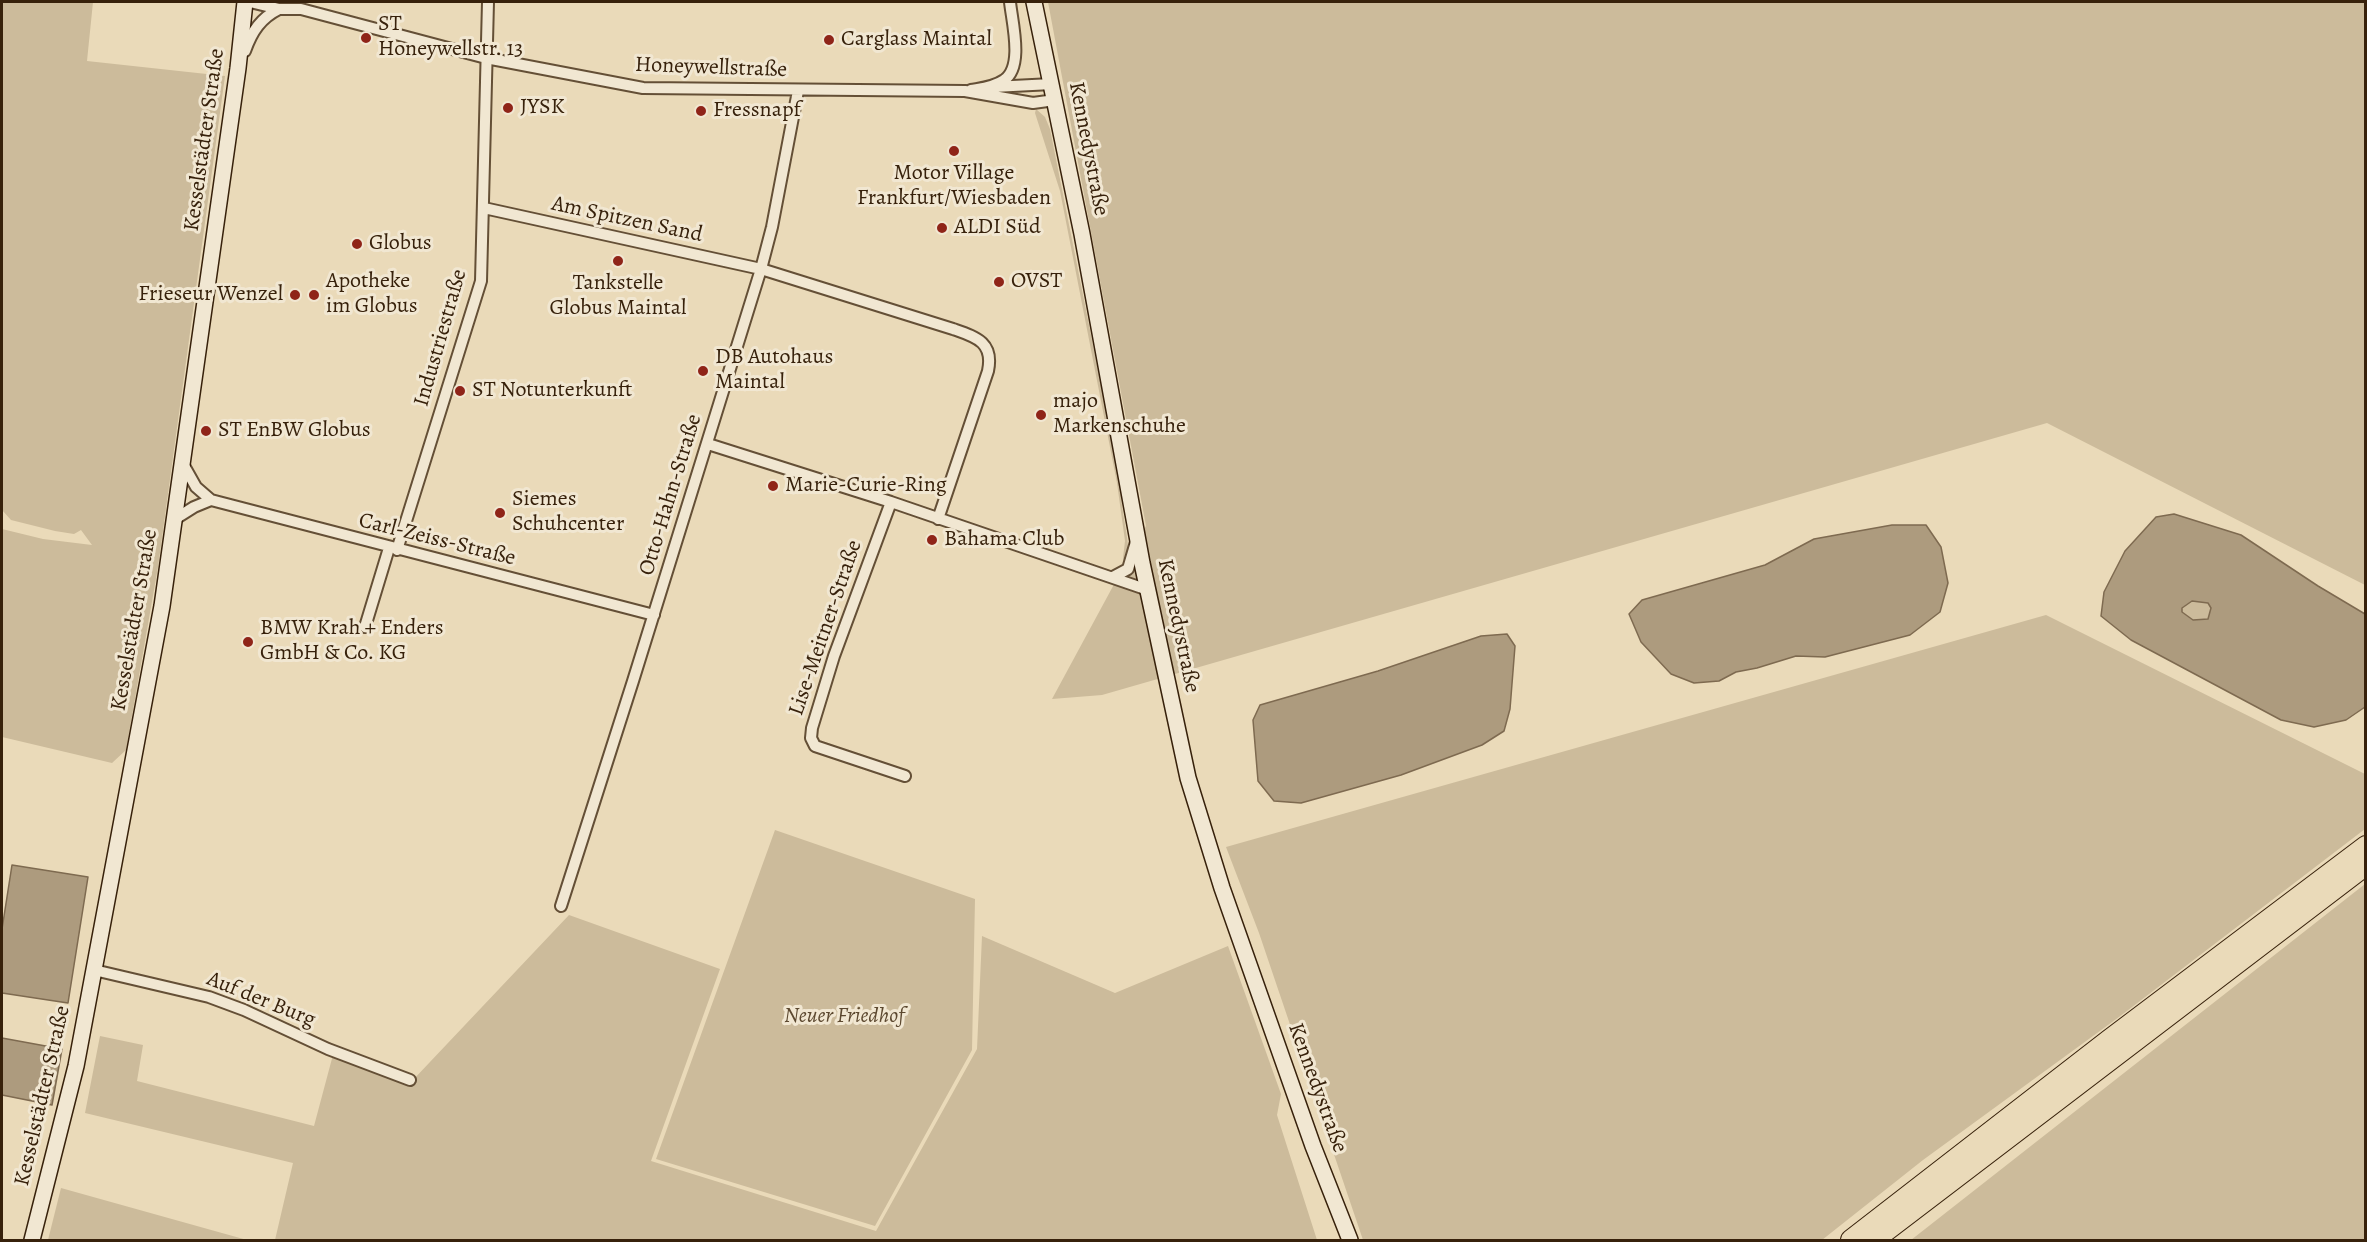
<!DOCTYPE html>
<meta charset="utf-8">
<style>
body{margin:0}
#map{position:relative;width:2367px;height:1242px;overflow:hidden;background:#eadab9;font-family:Alegreya,serif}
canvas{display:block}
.frame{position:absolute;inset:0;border:3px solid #37210b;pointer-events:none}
</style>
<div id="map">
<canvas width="2367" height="1242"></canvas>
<div class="frame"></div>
</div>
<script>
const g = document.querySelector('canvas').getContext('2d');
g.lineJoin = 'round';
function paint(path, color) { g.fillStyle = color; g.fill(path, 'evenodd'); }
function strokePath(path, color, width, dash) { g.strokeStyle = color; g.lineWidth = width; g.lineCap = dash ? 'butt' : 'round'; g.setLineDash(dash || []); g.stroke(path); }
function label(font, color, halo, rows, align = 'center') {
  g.font = font + ' Alegreya,serif'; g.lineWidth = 6; g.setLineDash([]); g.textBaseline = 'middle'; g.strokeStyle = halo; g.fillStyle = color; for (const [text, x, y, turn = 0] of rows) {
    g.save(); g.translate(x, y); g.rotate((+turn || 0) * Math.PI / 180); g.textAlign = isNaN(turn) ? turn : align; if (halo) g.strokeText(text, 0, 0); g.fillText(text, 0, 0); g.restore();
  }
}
paint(new Path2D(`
 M2 2H93L87 61 225 76 158 567 126 750 112 763 2 737V529L43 539 92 545 81 530 74 534 55 531 11 520 2 510Z
 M1048 2H2365V585L2047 423 1102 695 1052 699 1125 564 1123 558 1125 541 1117 483 1060 191 1035 113 1036 109 1045 117 1050 129 1121 486C1120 511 1130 537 1128 559L1146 526Z
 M2192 601 2208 603 2211 608 2208 619 2193 620 2182 612V608Z
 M2046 615 2365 774V829L2119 1017 1923 1160 1822 1240H1363L1259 933 1226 847Z
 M775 830 975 899 972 1050 875 1226 656 1159Z
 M2365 884V1240H1911Z
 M569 915 720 969 651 1161 876 1231 977 1049 982 936 1115 993 1228 946 1281 1094 1277 1115 1317 1240H275L293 1163 85 1113 100 1036 143 1045 137 1081 314 1126 334 1051 412 1081Z
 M61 1188 247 1240H48Z`), '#ccbb9b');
const water = new Path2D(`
 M2174 514 2241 535 2318 586 2365 614V707L2346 720 2314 727 2281 720 2131 640 2101 616 2104 592 2125 551 2156 517ZM2192 601 2208 603 2211 608 2208 619 2193 620 2182 612V608Z
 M1892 525H1926L1941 547 1948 583 1940 612 1910 635 1825 657 1796 656 1757 668 1736 672 1719 681 1694 683 1671 674 1641 642 1629 614 1642 600 1765 565 1814 539Z
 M1507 634 1515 646 1510 709 1504 731 1482 745 1401 775 1301 803 1274 801 1258 781 1253 720 1260 705 1378 671 1481 636Z
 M12 865 88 877 68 1003 2 993V929Z
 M2 1038 62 1049 52 1105 2 1095Z`);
paint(water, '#ad9b7e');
strokePath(water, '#7e6a50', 1.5);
const minor = new Path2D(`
 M250 2 279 9H301L486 58 643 88 965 91 1033 103 1055 100
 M245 51C252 31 261 18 279 9
 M993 87 1052 84
 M971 90C982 88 994 87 1004 80 1024 67 1012 22 1010 2
 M484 208 761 269 953 329C976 337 994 342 988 371L938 519
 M708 444 891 502 1148 590
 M183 464 196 487 211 500 654 615
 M891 502 834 656 812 728 811 738 815 746 905 776
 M175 519 194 507 211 500
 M397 550 481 281 488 2
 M1113 577 1128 569 1136 542
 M365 627 389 548
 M561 906 633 681 761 269 772 227 798 91
 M94 970 209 997 244 1010 328 1049 410 1080`);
const secondary = new Path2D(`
 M1034 2 1082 234 1142 563 1188 778 1222 888 1313 1146 1350 1240
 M32 1240 76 1066 162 606 238 68 245 2`);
const motorway = new Path2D(`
 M1851 1240 2109 1040 2366 846
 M1874 1240 2366 865`);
strokePath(minor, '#644f36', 14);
strokePath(secondary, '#37210b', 18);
strokePath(motorway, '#37210b', 22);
strokePath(minor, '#f1e7d2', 10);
strokePath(secondary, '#f1e7d2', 15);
strokePath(motorway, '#eadab9', 20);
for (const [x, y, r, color] of [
 [366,38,6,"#8f2418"],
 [829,40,6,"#8f2418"],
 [508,108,6,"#8f2418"],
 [701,111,6,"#8f2418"],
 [954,151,6,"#8f2418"],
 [942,228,6,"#8f2418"],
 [357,244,6,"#8f2418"],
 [618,261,6,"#8f2418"],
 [999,282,6,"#8f2418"],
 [295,295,6,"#8f2418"],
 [314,295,6,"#8f2418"],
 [703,371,6,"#8f2418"],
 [460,391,6,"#8f2418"],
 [1041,415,6,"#8f2418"],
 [206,431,6,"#8f2418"],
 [773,486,6,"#8f2418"],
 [500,513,6,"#8f2418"],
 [932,540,6,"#8f2418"],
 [248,642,6,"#8f2418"]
]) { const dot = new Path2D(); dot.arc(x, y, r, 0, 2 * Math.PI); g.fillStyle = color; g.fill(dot); strokePath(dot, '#f1e7d2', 2); }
label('22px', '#37210b', '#f1e7d2', [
 ["ST",378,25],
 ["Honeywellstr. 13",378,50],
 ["Carglass Maintal",841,40],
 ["JYSK",520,108],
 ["Fressnapf",713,111],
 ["Motor Village",954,174,"center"],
 ["Frankfurt/Wiesbaden",954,199,"center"],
 ["ALDI Süd",954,228],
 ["Globus",369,244],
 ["Apotheke",326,282],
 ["im Globus",326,307],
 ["OVST",1011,282],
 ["Tankstelle",618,284,"center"],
 ["Globus Maintal",618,309,"center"],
 ["Frieseur Wenzel",283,295,"right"],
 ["DB Autohaus",715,358],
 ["Maintal",715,383],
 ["ST Notunterkunft",472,391],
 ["majo",1053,402],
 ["Markenschuhe",1053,427],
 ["ST EnBW Globus",218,431],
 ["Marie-Curie-Ring",785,486],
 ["Siemes",512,500],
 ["Schuhcenter",512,525],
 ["Bahama Club",944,540],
 ["BMW Krah + Enders",260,629],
 ["GmbH & Co. KG",260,654]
], 'left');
label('22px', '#37210b', '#f1e7d2', [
 ["Honeywellstraße",711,68,2],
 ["Kesselstädter Straße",205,140,-82],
 ["Kennedystraße",1088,149,79],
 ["Am Spitzen Sand",627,220,12],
 ["Industriestraße",441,338,-74],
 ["Otto-Hahn-Straße",671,495,-73],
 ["Carl-Zeiss-Straße",437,540,14],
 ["Kesselstädter Straße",135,620,-80],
 ["Kennedystraße",1178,626,78],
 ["Lise-Meitner-Straße",826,628,-71],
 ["Auf der Burg",261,1000,22],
 ["Kennedystraße",1317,1088,70],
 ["Kesselstädter Straße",43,1096,-77]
]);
label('italic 22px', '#5c482f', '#f1e7d2', [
 ["Neuer Friedhof",844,1017]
]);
</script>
